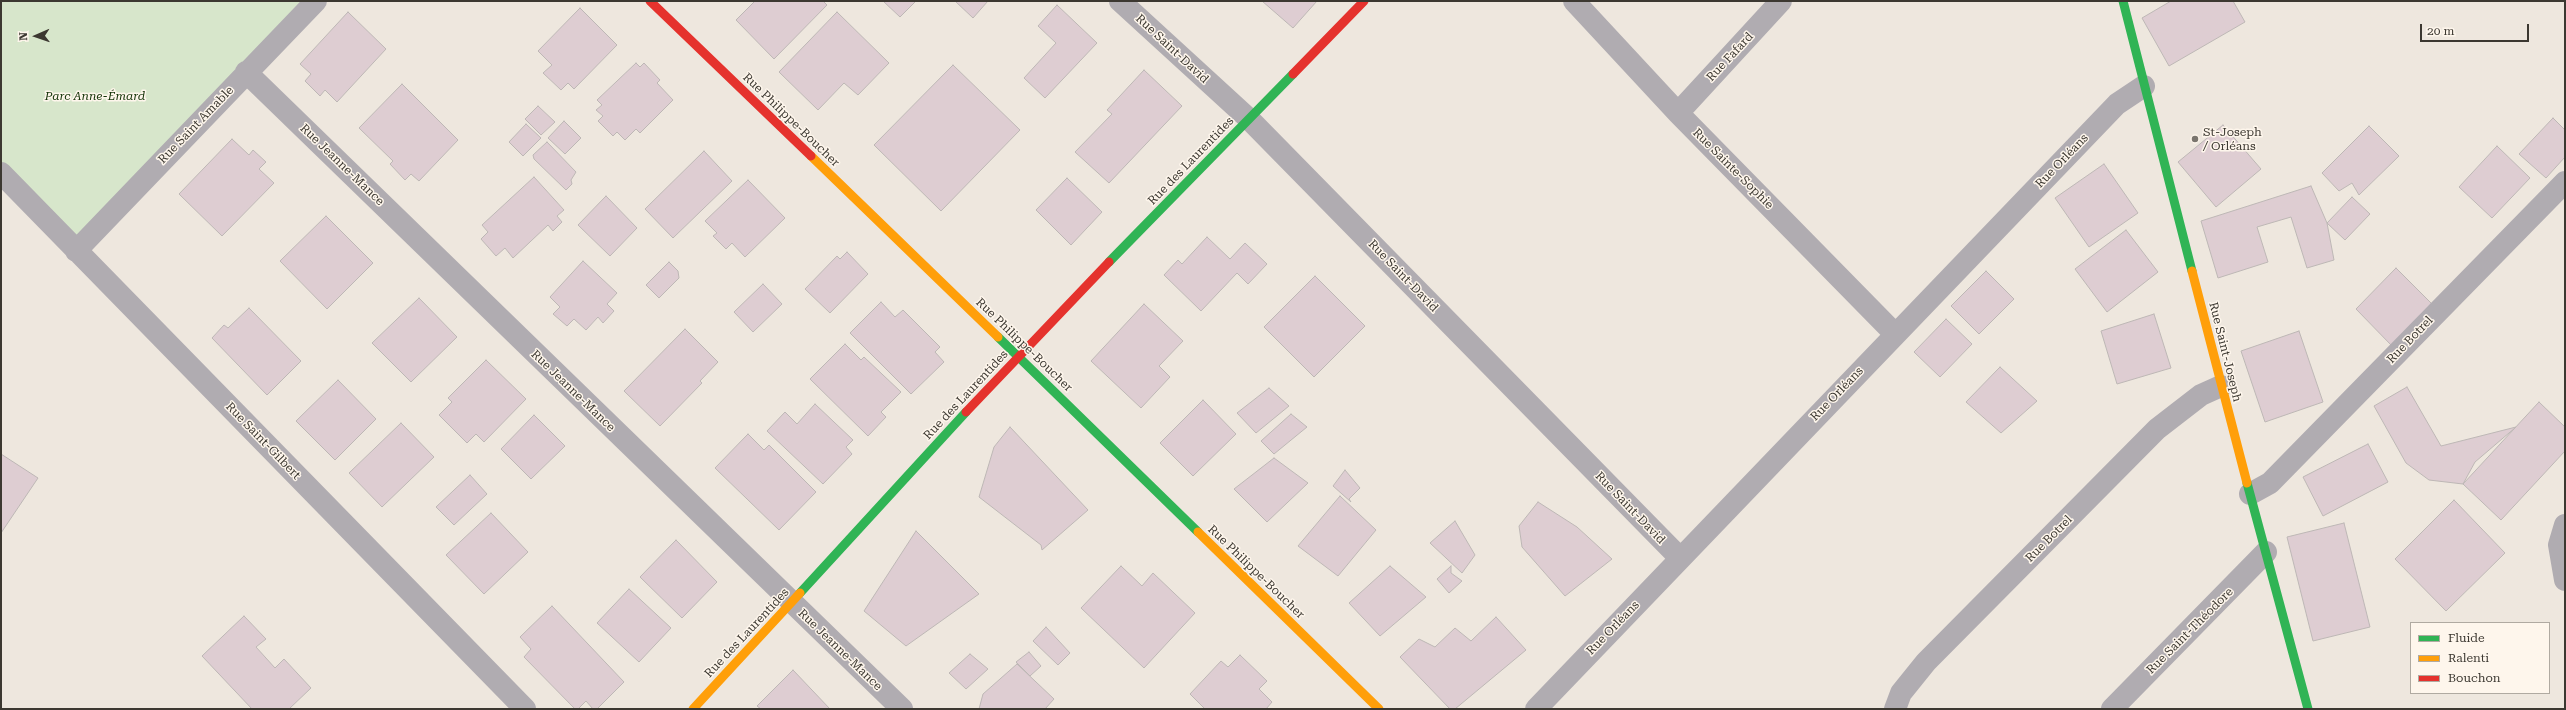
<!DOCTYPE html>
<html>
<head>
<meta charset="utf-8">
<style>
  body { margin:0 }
  #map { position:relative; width:2566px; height:710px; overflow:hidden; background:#eee7de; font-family:"Roboto Serif",serif }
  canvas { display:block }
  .frame { position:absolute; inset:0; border:2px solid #3c3831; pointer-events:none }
  .legend { position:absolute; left:2410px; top:622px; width:140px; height:72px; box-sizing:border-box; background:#fef6ec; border:1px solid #b0aaa1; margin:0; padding:5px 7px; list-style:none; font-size:12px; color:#3c3831 }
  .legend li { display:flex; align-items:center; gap:8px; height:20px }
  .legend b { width:20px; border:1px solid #b0aaa1 }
  .north { position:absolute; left:16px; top:16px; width:40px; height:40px; -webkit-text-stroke:3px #fef6ec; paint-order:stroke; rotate:268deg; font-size:11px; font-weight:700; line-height:16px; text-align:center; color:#3c3831 }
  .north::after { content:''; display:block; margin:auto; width:14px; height:18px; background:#3c3831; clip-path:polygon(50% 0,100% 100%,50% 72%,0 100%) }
  .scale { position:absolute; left:2420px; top:24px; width:109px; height:18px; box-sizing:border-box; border:2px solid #3c3831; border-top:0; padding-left:5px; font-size:12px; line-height:14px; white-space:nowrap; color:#3c3831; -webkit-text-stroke:3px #fef6ec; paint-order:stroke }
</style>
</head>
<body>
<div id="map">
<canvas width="2566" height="710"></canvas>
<div class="frame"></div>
<ul class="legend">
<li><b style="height:5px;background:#30b455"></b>Fluide</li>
<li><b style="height:5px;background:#ff9f0a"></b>Ralenti</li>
<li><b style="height:5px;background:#e5322d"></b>Bouchon</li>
</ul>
<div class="north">N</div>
<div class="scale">20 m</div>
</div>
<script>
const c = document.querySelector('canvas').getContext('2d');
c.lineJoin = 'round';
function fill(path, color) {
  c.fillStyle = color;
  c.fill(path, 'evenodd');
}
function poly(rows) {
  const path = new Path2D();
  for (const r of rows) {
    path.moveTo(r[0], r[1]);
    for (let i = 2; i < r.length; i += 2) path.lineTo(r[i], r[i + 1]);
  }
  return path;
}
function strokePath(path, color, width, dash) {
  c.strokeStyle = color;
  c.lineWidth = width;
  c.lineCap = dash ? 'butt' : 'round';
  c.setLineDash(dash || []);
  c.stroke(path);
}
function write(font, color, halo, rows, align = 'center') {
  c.font = font + ' "Roboto Serif",serif';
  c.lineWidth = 3;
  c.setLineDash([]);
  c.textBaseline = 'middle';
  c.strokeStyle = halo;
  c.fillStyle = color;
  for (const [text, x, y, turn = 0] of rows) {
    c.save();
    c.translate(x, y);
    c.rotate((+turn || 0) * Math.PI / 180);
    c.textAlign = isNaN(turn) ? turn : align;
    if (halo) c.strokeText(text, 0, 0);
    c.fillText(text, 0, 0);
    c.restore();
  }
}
const green = poly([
  [1,1,316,1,76,251,1,173]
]);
const building = poly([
  [755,1,823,1,827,5,774,59,736,20,755,1],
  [883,1,916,1,900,17,883,1],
  [955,1,988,1,973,18,955,1],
  [1262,1,1317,1,1293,28,1262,1],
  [2171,1,2233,1,2245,22,2169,66,2142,18,2171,1],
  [1057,5,1097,43,1045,98,1024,78,1056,43,1038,26,1057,5],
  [580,8,617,45,574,89,568,83,561,90,543,73,552,65,538,51,580,8],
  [348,12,386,49,337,102,325,90,320,96,305,81,311,74,300,64,348,12],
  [837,12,889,63,858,95,844,83,818,110,779,72,837,12],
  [636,63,640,67,644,63,660,80,657,83,673,100,640,133,636,129,625,140,617,132,613,136,598,121,603,116,596,110,602,105,597,100,636,63],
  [953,65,1020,130,941,211,874,145,953,65],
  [1144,70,1182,106,1109,183,1075,152,1112,114,1107,110,1144,70],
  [402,84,458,140,419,181,411,174,405,180,390,164,393,161,359,128,402,84],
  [538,106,555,122,541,135,525,119,538,106],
  [2553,118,2565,130,2565,157,2546,178,2519,154,2553,118],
  [564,121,581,138,565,154,548,138,564,121],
  [526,124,541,138,523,156,509,142,526,124],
  [2223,125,2261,169,2216,207,2178,162,2223,125],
  [2369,126,2399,156,2359,195,2352,183,2339,191,2322,173,2369,126],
  [232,139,249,155,253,150,266,162,259,169,274,183,222,236,179,194,232,139],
  [547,142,576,172,571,180,572,184,566,190,534,159,533,155,547,142],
  [2497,146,2530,178,2492,218,2459,187,2497,146],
  [704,151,732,181,673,238,645,209,704,151],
  [2104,164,2138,213,2089,247,2055,198,2104,164],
  [534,177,564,210,557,216,562,222,553,231,548,225,513,258,505,248,496,256,481,239,488,232,482,225,534,177],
  [1067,178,1102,212,1071,245,1036,210,1067,178],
  [748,180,785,218,745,257,732,243,726,249,713,236,717,233,705,221,748,180],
  [2311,186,2327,223,2334,260,2307,268,2291,217,2257,227,2268,262,2218,278,2201,221,2311,186],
  [606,196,637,228,610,256,578,225,606,196],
  [2352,197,2370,214,2345,240,2327,223,2352,197],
  [326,216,373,263,327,309,280,261,326,216],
  [2126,230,2158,272,2107,312,2075,269,2126,230],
  [1207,237,1230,259,1245,243,1267,264,1248,284,1237,273,1201,311,1164,275,1178,260,1182,264,1207,237],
  [847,252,868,274,830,313,805,289,837,256,840,259,847,252],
  [583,261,617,293,607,304,614,311,603,323,598,317,586,330,574,319,567,326,553,314,560,307,550,297,583,261],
  [669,262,678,271,679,278,659,298,646,285,669,262],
  [2396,268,2432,304,2392,346,2356,309,2396,268],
  [1986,271,2014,299,1979,334,1951,306,1986,271],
  [1315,276,1365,326,1314,377,1264,327,1315,276],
  [763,284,782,304,753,332,734,312,763,284],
  [419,298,457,337,411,382,372,343,419,298],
  [881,302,895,317,903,310,940,347,935,352,944,362,911,394,850,333,881,302],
  [1144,304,1183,341,1159,366,1170,377,1141,408,1091,361,1144,304],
  [249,308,301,361,267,395,212,338,224,325,228,328,249,308],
  [2154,314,2171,368,2117,384,2101,331,2154,314],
  [1946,319,1972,344,1940,377,1914,352,1946,319],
  [685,329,718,362,700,381,702,383,660,426,624,391,685,329],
  [2299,331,2323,402,2265,422,2241,351,2299,331],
  [845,344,861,360,864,357,901,392,881,412,886,417,868,436,810,379,845,344],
  [486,360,526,399,484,442,476,434,467,443,439,415,452,402,448,398,486,360],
  [2000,367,2037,401,2001,433,1966,402,2000,367],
  [338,380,376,419,335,460,296,421,338,380],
  [2407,387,2441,446,2516,427,2475,462,2463,484,2429,480,2406,463,2374,406,2407,387],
  [1269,388,1289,406,1256,433,1237,413,1269,388],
  [1203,400,1236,434,1193,476,1160,443,1203,400],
  [2539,402,2565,427,2565,451,2501,520,2463,484,2539,402],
  [815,404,853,440,846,447,852,454,823,484,767,431,785,412,797,424,815,404],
  [1291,414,1307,427,1274,454,1261,441,1291,414],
  [534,415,565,446,531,479,501,449,534,415],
  [401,423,434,457,382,507,349,473,401,423],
  [1010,427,1088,510,1042,550,1041,545,979,497,994,447,1010,427],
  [748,434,764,450,769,445,816,492,779,530,715,468,748,434],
  [2368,444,2388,482,2323,516,2303,477,2368,444],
  [1,454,38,478,1,533,1,454],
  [1274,458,1308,483,1267,522,1234,489,1274,458],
  [1345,470,1360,488,1349,499,1351,502,1333,486,1345,470],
  [470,475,487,494,454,525,436,507,470,475],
  [1340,496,1376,530,1338,576,1298,546,1340,496],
  [2454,500,2505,553,2446,611,2395,559,2454,500],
  [1538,502,1577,527,1612,559,1565,596,1522,547,1519,526,1538,502],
  [491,513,528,552,484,594,446,555,491,513],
  [1455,521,1475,555,1462,573,1430,543,1455,521],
  [2344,523,2370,627,2313,641,2287,537,2344,523],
  [916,531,979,594,906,646,864,611,916,531],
  [676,540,717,582,682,618,640,577,676,540],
  [1121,566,1142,586,1153,573,1195,613,1144,668,1081,608,1121,566],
  [1390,566,1426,597,1380,636,1349,603,1390,566],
  [1451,566,1451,573,1462,581,1449,593,1437,579,1451,566],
  [629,589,671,628,639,662,597,623,629,589],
  [552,606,624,682,597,709,593,709,586,701,578,709,575,709,524,657,531,649,520,637,552,606],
  [244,616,266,639,256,647,275,668,284,659,311,688,289,709,252,709,202,656,244,616],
  [1496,617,1526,650,1455,709,1450,709,1400,657,1419,639,1435,647,1455,628,1471,641,1496,617],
  [1046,627,1070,653,1058,665,1033,641,1046,627],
  [1029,652,1041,666,1030,676,1016,662,1029,652],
  [970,654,988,669,966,689,949,673,970,654],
  [1240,655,1267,681,1259,689,1272,702,1266,709,1205,709,1190,694,1221,661,1228,667,1240,655],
  [1017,664,1054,699,1045,709,979,709,983,694,1017,664],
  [793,670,830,709,761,709,757,706,793,670]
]);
const street = poly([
  [1120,1,1249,119,1680,558],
  [1574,1,1678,113,1895,334],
  [246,72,902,709],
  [1678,113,1781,1],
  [1,173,525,709],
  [76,251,316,1],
  [2250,494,2270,483,2565,182],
  [2565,525,2559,545,2565,580],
  [1536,709,2117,104,2144,86],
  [1895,709,1901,693,1926,662,2157,429,2201,395,2221,386],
  [2112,709,2266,552]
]);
const fast = poly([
  [2123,1,2192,271],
  [1109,262,1293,74],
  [998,337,1198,532],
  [2247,483,2308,709],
  [800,593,966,412]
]);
const slow = poly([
  [811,156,998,337],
  [2192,271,2247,483],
  [1198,532,1379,709],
  [693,709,800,593]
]);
const jam = poly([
  [650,1,811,156],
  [1293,74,1364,1],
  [966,412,1109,262]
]);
const markers = [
  [2195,139,4,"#7a756e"]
];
const streetNames = [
  ["Rue Saint-David",1172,49,43],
  ["Rue Fafard",1730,57,-47],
  ["Rue Philippe-Boucher",791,120,44],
  ["Rue Saint Amable",196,125,-46],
  ["Rue des Laurentides",1191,161,-46],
  ["Rue Orléans",2062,161,-46],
  ["Rue Jeanne-Mance",342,165,44],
  ["Rue Sainte-Sophie",1733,169,45],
  ["Rue Saint-David",1403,276,46],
  ["Rue Botrel",2410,340,-46],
  ["Rue Philippe-Boucher",1024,345,44],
  ["Rue Saint-Joseph",2225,352,76],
  ["Rue Jeanne-Mance",573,391,44],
  ["Rue Orléans",1837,394,-46],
  ["Rue des Laurentides",966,395,-47],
  ["Rue Saint-Gilbert",263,441,46],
  ["Rue Saint-David",1630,508,46],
  ["Rue Botrel",2049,539,-45],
  ["Rue Philippe-Boucher",1256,572,44],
  ["Rue Orléans",1613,628,-46],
  ["Rue Saint-Théodore",2190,631,-45],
  ["Rue des Laurentides",747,633,-47],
  ["Rue Jeanne-Mance",840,650,44]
];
const parkNames = [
  ["Parc Anne-Émard",95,96]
];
const poiNames = [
  ["St-Joseph",2203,132],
  ["/ Orléans",2203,146]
];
fill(green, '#d7e6cb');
fill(building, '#decdd2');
strokePath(building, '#bdb7b5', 1);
strokePath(street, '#b0acb1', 22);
strokePath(fast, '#30b455', 9);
strokePath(slow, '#ff9f0a', 9);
strokePath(jam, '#e5322d', 9);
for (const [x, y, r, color] of markers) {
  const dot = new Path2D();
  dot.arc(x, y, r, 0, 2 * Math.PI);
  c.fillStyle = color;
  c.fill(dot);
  strokePath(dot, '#fef6ec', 1.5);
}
write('12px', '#3c3831', '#fef6ec', streetNames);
write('italic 12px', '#133307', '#fef6ec', parkNames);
write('12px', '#3c3831', '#fef6ec', poiNames, 'left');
</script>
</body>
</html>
